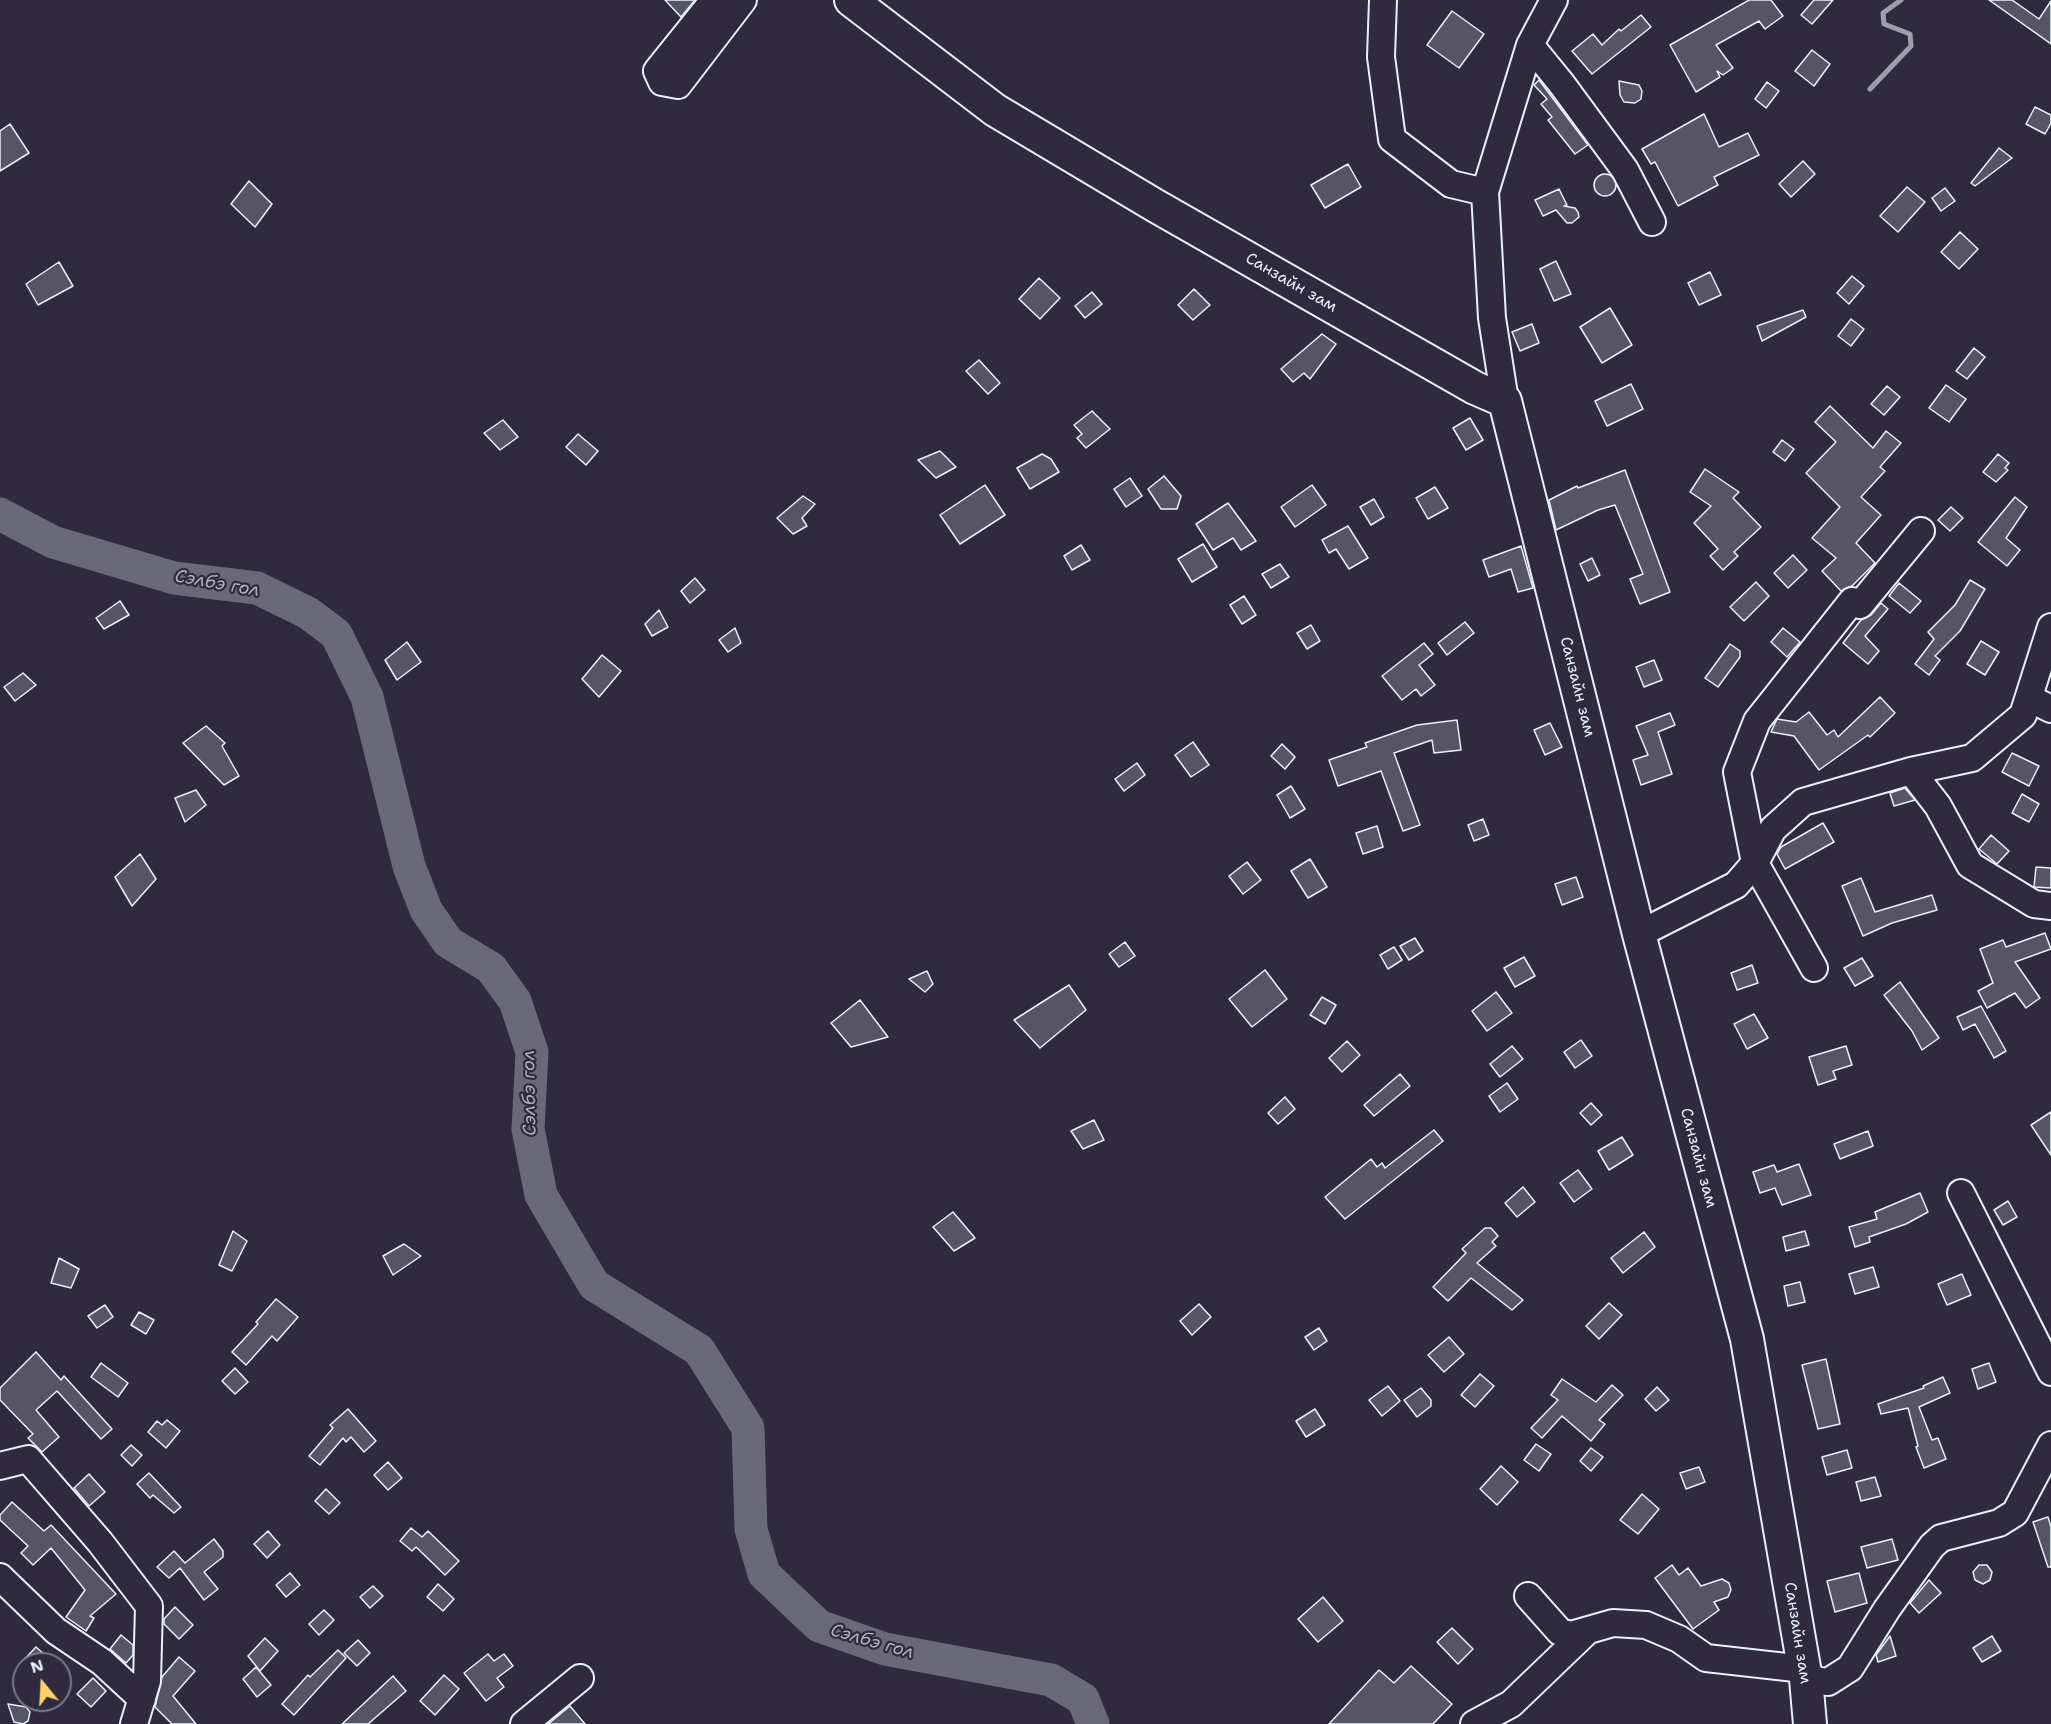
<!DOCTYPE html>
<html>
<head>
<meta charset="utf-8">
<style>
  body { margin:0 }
  #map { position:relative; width:2051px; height:1724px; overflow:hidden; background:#2f2a3d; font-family:"Shantell Sans",sans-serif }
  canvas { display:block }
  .north { position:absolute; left:12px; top:1652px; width:60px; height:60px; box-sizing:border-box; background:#2f2a3d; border:2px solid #797a88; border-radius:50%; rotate:342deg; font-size:16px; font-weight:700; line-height:24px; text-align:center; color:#e8f1f8 }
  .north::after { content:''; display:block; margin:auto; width:21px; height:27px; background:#ffd166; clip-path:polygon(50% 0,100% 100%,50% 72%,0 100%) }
</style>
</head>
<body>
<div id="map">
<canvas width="2051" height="1724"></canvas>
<div class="north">N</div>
</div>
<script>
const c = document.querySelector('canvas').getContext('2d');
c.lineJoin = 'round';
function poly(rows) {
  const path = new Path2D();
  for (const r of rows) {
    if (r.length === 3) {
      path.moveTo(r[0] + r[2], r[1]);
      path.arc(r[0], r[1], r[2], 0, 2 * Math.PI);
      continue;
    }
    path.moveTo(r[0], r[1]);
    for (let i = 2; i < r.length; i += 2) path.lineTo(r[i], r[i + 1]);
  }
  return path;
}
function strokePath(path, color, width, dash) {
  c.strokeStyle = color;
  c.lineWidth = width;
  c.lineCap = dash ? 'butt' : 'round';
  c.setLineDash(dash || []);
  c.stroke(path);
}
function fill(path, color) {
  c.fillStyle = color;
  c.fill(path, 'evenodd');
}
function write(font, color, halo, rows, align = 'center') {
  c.font = font + ' "Shantell Sans",sans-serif';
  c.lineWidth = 4.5;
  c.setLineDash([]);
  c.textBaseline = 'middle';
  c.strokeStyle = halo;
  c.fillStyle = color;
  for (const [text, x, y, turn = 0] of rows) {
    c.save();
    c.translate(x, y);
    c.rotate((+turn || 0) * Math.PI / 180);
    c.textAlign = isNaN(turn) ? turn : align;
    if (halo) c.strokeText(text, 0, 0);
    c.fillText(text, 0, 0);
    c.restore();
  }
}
const stream = poly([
  [1870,89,1911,46,1910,34,1884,24,1883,13,1901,0]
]);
const river = poly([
  [0,514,53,542,174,578,257,588,308,613,336,634,367,697,409,866,426,910,448,942,491,968,515,1001,532,1052,528,1129,541,1195,594,1285,699,1350,748,1428,751,1529,764,1574,819,1626,885,1649,1051,1680,1083,1699,1093,1724]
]);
const building = poly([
  [665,0,695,0,681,17,665,0],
  [1749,0,1771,0,1783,16,1765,29,1759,21,1716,45,1733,68,1723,75,1717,71,1720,77,1696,92,1670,45,1749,0],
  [1814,0,1833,0,1812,24,1801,15,1814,0],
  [1989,0,2012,0,2039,19,2051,1,2051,44,1989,0],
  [1452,11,1484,34,1459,68,1427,45,1452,11],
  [1641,15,1651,27,1592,74,1572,51,1593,34,1602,45,1619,29,1621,31,1641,15],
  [1812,50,1830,64,1814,86,1795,71,1812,50],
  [1539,80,1588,145,1575,154,1548,120,1552,117,1541,104,1547,99,1534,85,1539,80],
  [1619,81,1639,85,1642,91,1641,99,1635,103,1624,102,1620,95,1619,81],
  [1767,82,1779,91,1766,108,1755,99,1767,82],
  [2035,107,2051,115,2051,123,2045,134,2026,124,2035,107],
  [1704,114,1719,147,1748,133,1759,155,1714,177,1718,185,1678,206,1655,162,1651,164,1642,149,1704,114],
  [10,124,29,153,0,171,0,131,10,124],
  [1999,148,2012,158,1975,186,1971,183,1999,148],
  [1803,161,1815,174,1791,197,1779,184,1803,161],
  [1348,164,1361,187,1325,208,1311,185,1348,164],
  [1605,185,11],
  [249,181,272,204,255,227,231,204,249,181],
  [1907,187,1925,202,1898,232,1880,216,1907,187],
  [1945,188,1955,201,1941,211,1932,198,1945,188],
  [1559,189,1567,205,1564,206,1575,208,1578,212,1579,217,1572,223,1567,223,1556,210,1543,216,1535,200,1559,189],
  [1960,232,1978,249,1959,269,1941,252,1960,232],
  [1556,261,1571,294,1554,301,1540,269,1556,261],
  [59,262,73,286,38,305,26,284,59,262],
  [1710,272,1721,295,1699,305,1688,283,1710,272],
  [1852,276,1864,286,1849,304,1837,293,1852,276],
  [1039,278,1060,298,1040,319,1019,299,1039,278],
  [1194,289,1210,305,1193,320,1178,305,1194,289],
  [1092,292,1102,304,1085,318,1075,306,1092,292],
  [1610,308,1632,345,1602,363,1580,327,1610,308],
  [1803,310,1806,317,1762,341,1757,326,1803,310],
  [1851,319,1864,329,1851,346,1838,336,1851,319],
  [1532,324,1539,343,1520,351,1512,332,1532,324],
  [1322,334,1336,344,1310,379,1304,373,1293,382,1281,369,1322,334],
  [1974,348,1985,357,1967,379,1956,371,1974,348],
  [979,360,1000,383,988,394,966,371,979,360],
  [1631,384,1643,409,1607,426,1595,401,1631,384],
  [1946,385,1966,399,1949,422,1929,408,1946,385],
  [1887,386,1900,397,1884,415,1871,404,1887,386],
  [1830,406,1873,448,1886,431,1901,443,1880,467,1885,471,1861,497,1881,515,1856,543,1875,563,1852,586,1841,591,1822,571,1836,558,1812,538,1840,507,1806,473,1836,442,1815,422,1830,406],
  [1092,411,1110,429,1086,448,1077,438,1082,434,1074,425,1092,411],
  [1470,418,1483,440,1466,450,1453,428,1470,418],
  [503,420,518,437,500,450,484,433,503,420],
  [578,434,598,451,586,465,566,447,578,434],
  [1782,440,1794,449,1785,461,1773,452,1782,440],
  [940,451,956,467,936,478,918,460,940,451],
  [1042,454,1051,459,1059,472,1030,489,1017,468,1042,454],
  [1998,454,2009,463,2005,468,2008,470,1996,482,1983,472,1998,454],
  [1705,469,1739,492,1733,498,1761,527,1734,552,1738,556,1723,570,1710,556,1718,549,1694,523,1711,506,1690,492,1705,469],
  [1625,470,1670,592,1640,604,1630,579,1643,574,1615,505,1598,510,1556,530,1549,500,1577,486,1578,488,1625,470],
  [1164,476,1181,496,1177,509,1161,509,1148,489,1164,476],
  [1130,478,1142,496,1126,507,1114,489,1130,478],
  [985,485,1005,515,960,544,940,515,985,485],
  [1312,485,1326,505,1295,527,1281,507,1312,485],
  [1435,487,1448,508,1428,519,1416,498,1435,487],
  [803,496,815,504,802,518,807,526,793,534,777,518,803,496],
  [2015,497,2027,507,2006,538,2020,550,2007,566,1978,542,2015,497],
  [1374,499,1384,517,1371,525,1360,507,1374,499],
  [1228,503,1256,541,1241,550,1233,538,1213,550,1196,524,1228,503],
  [1951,507,1963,518,1950,531,1938,520,1951,507],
  [1348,526,1368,558,1349,569,1336,549,1329,553,1322,540,1348,526],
  [1203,544,1217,567,1192,582,1178,559,1203,544],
  [1081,545,1090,560,1072,570,1064,556,1081,545],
  [1521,546,1533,588,1518,592,1511,569,1489,577,1483,560,1521,546],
  [1793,555,1807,570,1788,588,1774,573,1793,555],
  [1592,558,1600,575,1588,581,1580,564,1592,558],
  [1280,564,1289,577,1271,588,1262,574,1280,564],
  [695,578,705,590,690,603,681,591,695,578],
  [1970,580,1985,589,1960,631,1935,656,1940,660,1929,675,1915,664,1934,639,1928,632,1955,605,1970,580],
  [1756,582,1769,596,1744,621,1730,607,1756,582],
  [1899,583,1921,601,1910,613,1889,596,1899,583],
  [1244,596,1256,615,1242,624,1230,605,1244,596],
  [120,601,129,615,104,629,96,618,120,601],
  [1881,603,1888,609,1865,636,1879,651,1868,664,1843,643,1861,620,1871,615,1881,603],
  [659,610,668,627,652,636,645,624,659,610],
  [1465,622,1474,633,1447,655,1438,643,1465,622],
  [1311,625,1320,641,1307,649,1297,633,1311,625],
  [735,628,741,643,728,652,719,640,735,628],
  [1783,628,1800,642,1787,657,1771,642,1783,628],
  [1981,641,1999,652,1985,675,1967,664,1981,641],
  [407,642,421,662,397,680,385,660,407,642],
  [1424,643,1433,654,1419,665,1435,685,1421,696,1416,689,1402,700,1382,676,1424,643],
  [1730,644,1740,651,1740,657,1718,687,1705,678,1730,644],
  [602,655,621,671,599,697,582,679,602,655],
  [1654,660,1662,680,1644,687,1636,667,1654,660],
  [23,673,36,685,15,701,4,687,23,673],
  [1880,697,1895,713,1870,737,1868,735,1819,770,1794,736,1771,732,1777,719,1796,722,1809,712,1827,735,1834,730,1838,737,1880,697],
  [1670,713,1675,725,1658,732,1672,774,1641,785,1633,760,1648,755,1636,726,1670,713],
  [1457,720,1461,750,1434,753,1432,740,1394,753,1420,825,1403,831,1381,771,1338,786,1329,760,1367,747,1365,743,1417,725,1457,720],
  [1550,723,1562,747,1545,755,1534,730,1550,723],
  [206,726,225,743,222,746,239,776,224,785,183,743,206,726],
  [1193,742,1209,765,1191,777,1175,755,1193,742],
  [1282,744,1295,757,1285,769,1271,756,1282,744],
  [2012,753,2039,766,2029,786,2002,772,2012,753],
  [1137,763,1145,775,1124,791,1115,779,1137,763],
  [1291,786,1305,809,1290,818,1277,795,1291,786],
  [1905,788,1915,800,1894,806,1890,793,1905,788],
  [196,790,206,805,185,822,175,798,196,790],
  [2022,794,2039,804,2029,822,2012,813,2022,794],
  [1483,819,1489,835,1474,841,1468,825,1483,819],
  [1823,823,1834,842,1785,869,1777,854,1781,847,1823,823],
  [1377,826,1383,847,1363,854,1356,833,1377,826],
  [1991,835,2009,851,1997,864,1979,849,1991,835],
  [140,854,156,879,132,906,115,877,140,854],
  [1310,859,1327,887,1308,898,1291,871,1310,859],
  [1247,862,1261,880,1243,894,1229,876,1247,862],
  [2036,867,2051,868,2051,888,2034,887,2036,867],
  [1576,877,1583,897,1562,905,1555,884,1576,877],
  [1861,878,1875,912,1932,895,1937,910,1892,923,1863,936,1842,886,1861,878],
  [2045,933,2051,949,2015,962,2040,998,2026,1008,2015,993,1987,1008,1978,991,1993,983,1980,949,2003,940,2006,947,2045,933],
  [1415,938,1423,951,1409,960,1400,946,1415,938],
  [1125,942,1135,956,1119,967,1109,954,1125,942],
  [1394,947,1402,960,1388,969,1380,955,1394,947],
  [1524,957,1535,976,1515,987,1504,968,1524,957],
  [1862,958,1873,976,1855,986,1844,968,1862,958],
  [1752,965,1758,983,1737,990,1731,973,1752,965],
  [1265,970,1287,999,1252,1027,1229,999,1265,970],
  [927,971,933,984,925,992,909,979,927,971],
  [1900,982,1939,1038,1922,1050,1912,1031,1884,995,1900,982],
  [1069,985,1086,1010,1040,1048,1014,1020,1069,985],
  [1496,992,1512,1013,1487,1031,1472,1011,1496,992],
  [1322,997,1336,1005,1325,1024,1310,1015,1322,997],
  [860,1000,888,1037,851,1047,831,1023,860,1000],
  [1981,1006,2006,1051,1994,1058,1975,1024,1963,1030,1957,1017,1981,1006],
  [1754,1014,1768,1038,1747,1049,1734,1024,1754,1014],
  [1581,1040,1592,1056,1575,1068,1564,1052,1581,1040],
  [1347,1041,1360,1055,1342,1072,1329,1058,1347,1041],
  [1512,1046,1523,1059,1500,1077,1490,1064,1512,1046],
  [1846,1046,1852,1065,1833,1071,1836,1079,1818,1085,1809,1057,1846,1046],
  [1400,1074,1410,1086,1374,1116,1364,1105,1400,1074],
  [1507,1083,1518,1099,1500,1112,1489,1096,1507,1083],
  [1285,1097,1295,1109,1278,1124,1268,1113,1285,1097],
  [1591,1103,1602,1115,1591,1125,1580,1113,1591,1103],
  [2051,1112,2051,1155,2031,1125,2051,1112],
  [1094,1120,1104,1140,1083,1149,1071,1131,1094,1120],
  [1434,1130,1443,1141,1345,1219,1325,1197,1371,1159,1377,1167,1382,1163,1385,1168,1434,1130],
  [1868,1131,1873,1146,1840,1159,1834,1144,1868,1131],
  [1622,1137,1633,1155,1609,1170,1598,1151,1622,1137],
  [1799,1164,1811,1195,1782,1205,1775,1188,1760,1193,1753,1172,1774,1165,1777,1172,1799,1164],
  [1578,1170,1592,1189,1574,1202,1560,1183,1578,1170],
  [1523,1187,1535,1202,1517,1217,1505,1203,1523,1187],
  [1920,1193,1928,1212,1906,1224,1869,1237,1870,1242,1855,1247,1849,1227,1877,1219,1875,1212,1920,1193],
  [2008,1201,2017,1217,2003,1225,1994,1210,2008,1201],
  [953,1212,975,1238,954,1251,933,1227,953,1212],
  [1485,1228,1491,1228,1498,1236,1492,1242,1496,1246,1477,1263,1523,1300,1512,1310,1471,1278,1448,1301,1433,1287,1466,1253,1462,1249,1485,1228],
  [233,1231,247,1241,232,1271,219,1265,233,1231],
  [1805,1231,1809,1245,1786,1251,1783,1237,1805,1231],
  [1644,1232,1655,1247,1623,1273,1611,1258,1644,1232],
  [404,1244,421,1256,393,1275,383,1256,404,1244],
  [59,1258,79,1269,71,1288,51,1283,59,1258],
  [1873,1267,1879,1287,1855,1294,1849,1274,1873,1267],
  [1962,1274,1971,1295,1947,1305,1938,1284,1962,1274],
  [1800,1282,1805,1302,1788,1306,1784,1286,1800,1282],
  [276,1299,298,1317,277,1341,272,1336,246,1365,232,1352,258,1324,256,1322,276,1299],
  [1609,1303,1622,1315,1599,1339,1586,1326,1609,1303],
  [1199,1304,1211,1317,1192,1335,1180,1321,1199,1304],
  [105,1305,113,1317,97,1328,88,1316,105,1305],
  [139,1312,154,1320,146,1334,131,1325,139,1312],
  [1319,1328,1327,1341,1314,1350,1305,1337,1319,1328],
  [1449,1337,1464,1354,1444,1372,1428,1355,1449,1337],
  [36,1352,61,1380,64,1376,112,1429,101,1439,57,1391,36,1410,59,1437,42,1452,28,1438,33,1434,0,1400,0,1388,36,1352],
  [1826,1359,1840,1424,1818,1429,1802,1365,1826,1359],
  [101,1363,128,1383,118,1397,91,1377,101,1363],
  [1989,1363,1996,1382,1978,1389,1972,1369,1989,1363],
  [235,1368,248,1382,235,1394,222,1381,235,1368],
  [1480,1374,1494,1386,1475,1407,1461,1395,1480,1374],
  [1943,1377,1950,1393,1919,1407,1932,1440,1938,1438,1946,1459,1924,1468,1916,1447,1918,1446,1908,1408,1881,1414,1878,1404,1924,1388,1923,1386,1943,1377],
  [1562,1379,1596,1402,1612,1385,1623,1395,1599,1420,1605,1424,1591,1441,1562,1416,1542,1438,1531,1428,1558,1400,1551,1395,1562,1379],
  [1388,1386,1400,1401,1382,1416,1369,1400,1388,1386],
  [1657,1387,1669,1400,1656,1411,1645,1399,1657,1387],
  [1421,1388,1431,1400,1431,1406,1417,1417,1404,1400,1421,1388],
  [348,1409,376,1441,364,1452,351,1437,346,1442,343,1438,320,1465,309,1456,333,1428,330,1425,348,1409],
  [1315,1409,1325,1425,1306,1437,1296,1421,1315,1409],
  [167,1420,180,1431,166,1448,148,1432,157,1421,162,1425,167,1420],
  [1536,1444,1551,1454,1539,1471,1524,1460,1536,1444],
  [131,1445,142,1455,132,1466,121,1455,131,1445],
  [1591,1448,1603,1457,1591,1471,1580,1461,1591,1448],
  [1847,1450,1852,1468,1827,1475,1822,1457,1847,1450],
  [388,1462,402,1478,388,1490,374,1475,388,1462],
  [1501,1466,1518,1482,1497,1505,1480,1489,1501,1466],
  [1699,1467,1705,1482,1686,1489,1680,1473,1699,1467],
  [149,1473,181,1507,174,1513,153,1495,150,1498,137,1484,149,1473],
  [89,1474,105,1492,89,1506,74,1488,89,1474],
  [1875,1477,1881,1496,1861,1501,1856,1482,1875,1477],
  [326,1489,340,1503,329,1514,315,1501,326,1489],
  [1642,1494,1659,1509,1638,1534,1620,1520,1642,1494],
  [12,1502,44,1531,51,1525,116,1594,90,1616,94,1618,86,1631,66,1617,85,1590,51,1548,33,1565,21,1553,28,1546,0,1520,0,1515,12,1502],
  [2048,1517,2051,1527,2051,1567,2048,1567,2033,1522,2048,1517],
  [411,1528,422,1537,428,1531,459,1561,445,1575,416,1547,412,1551,400,1541,411,1528],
  [268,1531,280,1545,267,1558,254,1544,268,1531],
  [214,1539,223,1551,223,1557,204,1572,218,1589,204,1600,180,1568,169,1578,157,1567,174,1551,185,1563,214,1539],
  [1892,1539,1898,1560,1867,1568,1861,1547,1892,1539],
  [1672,1565,1679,1575,1688,1568,1701,1586,1722,1579,1729,1583,1731,1590,1728,1597,1714,1602,1719,1610,1693,1629,1655,1578,1672,1565],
  [1979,1565,1987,1565,1992,1572,1990,1580,1983,1584,1975,1580,1973,1572,1979,1565],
  [290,1573,300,1585,286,1597,276,1585,290,1573],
  [1859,1573,1867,1603,1835,1612,1827,1581,1859,1573],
  [1929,1580,1941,1593,1919,1613,1910,1603,1929,1580],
  [438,1584,454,1599,443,1611,427,1597,438,1584],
  [373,1586,383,1596,370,1608,360,1597,373,1586],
  [1323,1597,1343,1621,1318,1642,1298,1619,1323,1597],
  [175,1607,193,1625,179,1639,164,1624,164,1619,175,1607],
  [324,1610,334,1620,319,1635,309,1624,324,1610],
  [1452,1628,1473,1649,1458,1664,1437,1642,1452,1628],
  [121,1635,133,1645,133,1655,126,1663,110,1649,121,1635],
  [1890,1636,1896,1656,1878,1662,1876,1655,1890,1636],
  [1992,1636,2001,1651,1982,1662,1973,1648,1992,1636],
  [265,1638,278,1651,260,1671,248,1656,265,1638],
  [358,1640,370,1653,357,1666,344,1653,358,1640],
  [36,1647,55,1664,20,1664,36,1647],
  [338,1650,346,1658,294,1715,282,1704,308,1675,310,1677,338,1650],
  [488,1654,494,1661,504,1654,513,1666,497,1678,504,1687,486,1701,464,1673,488,1654],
  [179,1657,195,1671,173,1696,196,1724,172,1724,155,1707,162,1677,179,1657],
  [1411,1666,1452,1704,1433,1724,1329,1724,1379,1670,1394,1683,1411,1666],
  [256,1667,271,1685,257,1697,243,1679,256,1667],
  [444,1675,459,1689,435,1715,420,1701,444,1675],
  [393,1676,406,1691,368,1724,342,1724,393,1676],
  [93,1678,106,1691,91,1707,77,1694,93,1678],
  [8,1704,26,1707,30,1712,28,1721,23,1724,14,1722,8,1704],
  [570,1706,585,1724,548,1724,570,1706]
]);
const minor = poly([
  [714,0,657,71,662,82,678,85,743,0],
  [1383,0,1381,57,1392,139,1451,184,1485,192],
  [1530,45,1561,83,1625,170,1652,222],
  [1505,401,1492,318,1485,192,1530,45,1554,0],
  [2029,698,2051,709],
  [1911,771,1938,806,1970,865,2034,904,2051,906],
  [1639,934,1736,885,1755,863,1773,829,1803,802,1911,771,1972,758,2023,715,2051,627],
  [1814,968,1755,863,1737,772,1757,721,1852,601,1860,605,1921,531],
  [1961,1193,2051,1372],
  [0,1466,28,1459,100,1542,149,1606,147,1681,134,1724],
  [0,1577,56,1631,102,1662,142,1699],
  [1528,1596,1560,1632,1571,1635,1613,1623,1646,1625,1679,1639,1706,1658,1804,1669],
  [1806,1679,1828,1682,1850,1668,1887,1609,1932,1546,1941,1538,1999,1523,2015,1513,2051,1445],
  [524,1724,580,1678],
  [1474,1724,1511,1704,1585,1633]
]);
const major = poly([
  [851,0,995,110,1156,206,1475,388,1505,401,1639,934,1747,1339,1806,1679,1810,1724]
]);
const streetNames = [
  ["Санзайн зам",1291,283,30],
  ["Санзайн зам",1577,687,76],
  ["Санзайн зам",1698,1158,75],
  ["Санзайн зам",1797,1633,81]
];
const waterNames = [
  ["Сэлбэ гол",217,584,10],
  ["Сэлбэ гол",530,1093,-91],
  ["Сэлбэ гол",872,1642,16]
];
strokePath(stream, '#9c9fab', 5);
strokePath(river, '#696978', 33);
fill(building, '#575565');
strokePath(building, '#e8f1f8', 1.5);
strokePath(minor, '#e8f1f8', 30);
strokePath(major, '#e8f1f8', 36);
strokePath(minor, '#2f2a3d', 26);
strokePath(major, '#2f2a3d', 32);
write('16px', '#e8f1f8', '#2f2a3d', streetNames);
write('italic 18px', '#afb4be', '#2f2a3d', waterNames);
</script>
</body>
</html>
